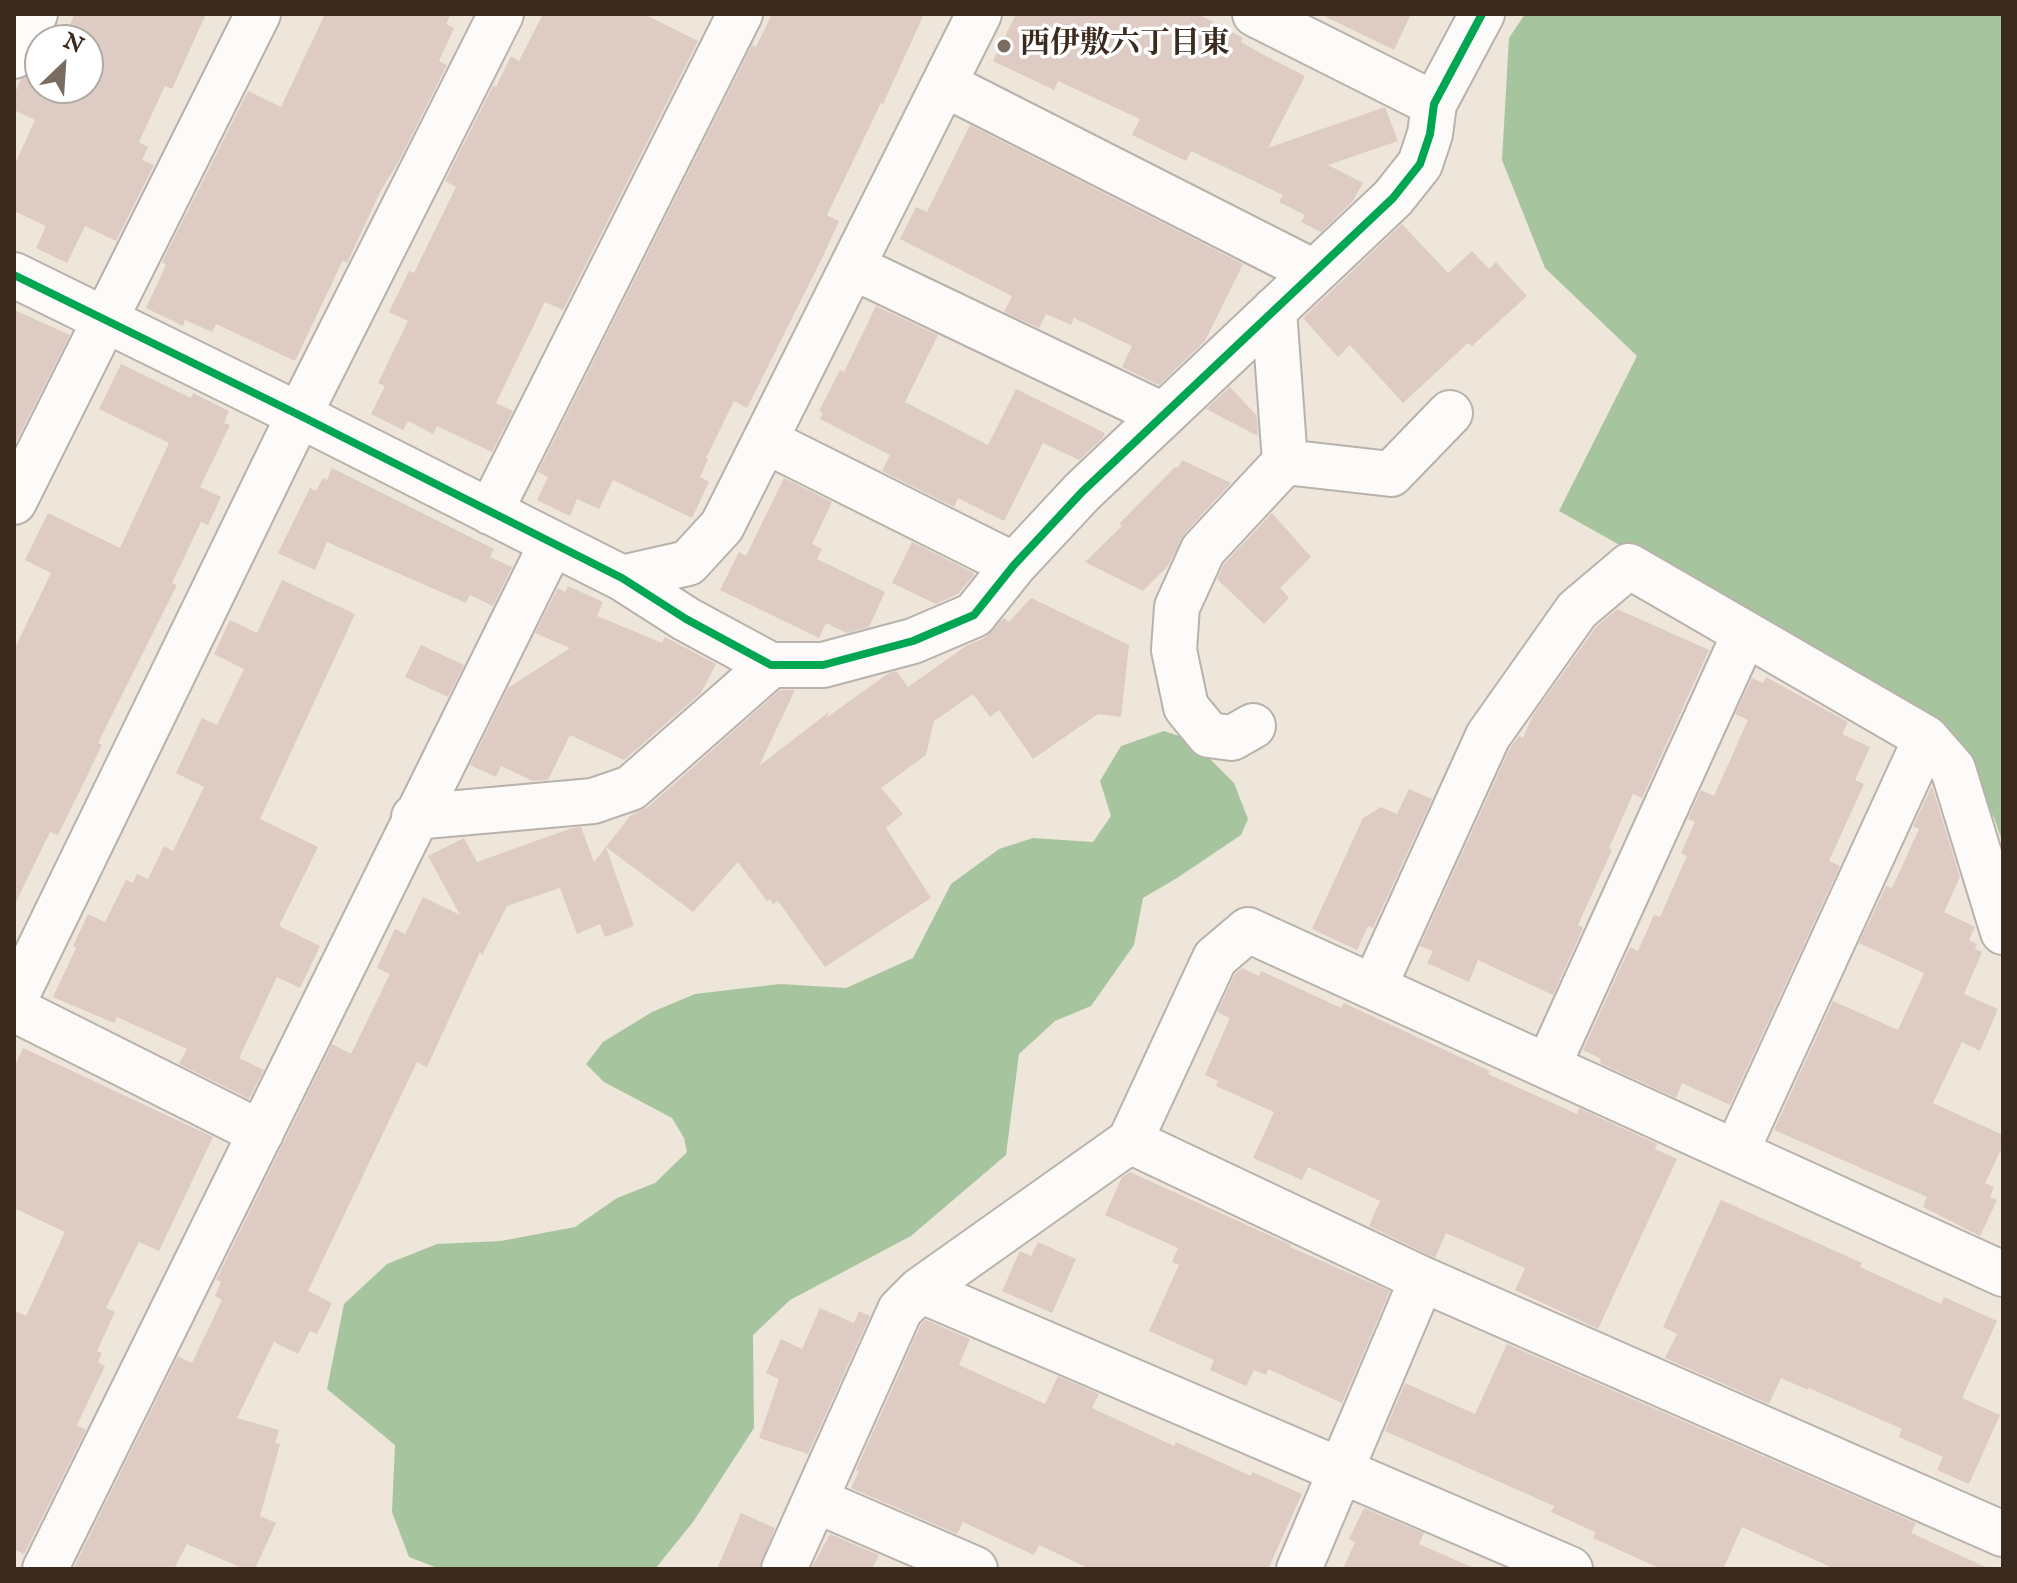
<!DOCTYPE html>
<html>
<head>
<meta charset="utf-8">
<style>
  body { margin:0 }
  #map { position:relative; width:2017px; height:1583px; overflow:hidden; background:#eee6da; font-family:"IM FELL English",serif }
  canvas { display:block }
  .frame { position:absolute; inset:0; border:16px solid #3b2a1e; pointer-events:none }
  .north { position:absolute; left:24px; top:24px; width:80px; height:80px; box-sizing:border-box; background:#fff; border:2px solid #b1aaa5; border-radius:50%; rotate:25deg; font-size:22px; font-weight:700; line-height:32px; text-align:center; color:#3b2a1e }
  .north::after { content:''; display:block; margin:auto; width:28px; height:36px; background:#7a6c60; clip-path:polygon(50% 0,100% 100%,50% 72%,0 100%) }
</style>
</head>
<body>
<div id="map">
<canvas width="2017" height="1583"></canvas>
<div class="frame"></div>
<div class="north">N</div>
</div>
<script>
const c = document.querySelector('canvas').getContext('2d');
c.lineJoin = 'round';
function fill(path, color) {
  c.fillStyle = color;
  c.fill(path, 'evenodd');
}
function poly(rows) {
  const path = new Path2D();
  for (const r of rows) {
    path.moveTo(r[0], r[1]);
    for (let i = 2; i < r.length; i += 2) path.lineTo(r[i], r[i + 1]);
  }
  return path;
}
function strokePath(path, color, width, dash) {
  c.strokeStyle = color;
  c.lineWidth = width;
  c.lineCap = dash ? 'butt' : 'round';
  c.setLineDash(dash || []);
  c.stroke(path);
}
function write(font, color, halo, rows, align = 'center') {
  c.font = font + ' "IM FELL English","Noto Serif JP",serif';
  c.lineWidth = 7;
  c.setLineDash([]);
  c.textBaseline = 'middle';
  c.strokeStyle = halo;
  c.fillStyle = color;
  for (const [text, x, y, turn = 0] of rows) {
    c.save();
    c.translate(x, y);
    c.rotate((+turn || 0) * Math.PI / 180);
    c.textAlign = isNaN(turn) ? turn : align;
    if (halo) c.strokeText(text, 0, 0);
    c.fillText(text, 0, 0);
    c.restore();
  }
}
const forest = poly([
  [1525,14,2003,14,2003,843,1994,818,1953,738,1852,675,1559,511,1637,356,1545,268,1502,160,1509,38],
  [1164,731,1191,740,1234,783,1248,819,1241,835,1177,878,1143,898,1134,945,1091,1006,1055,1021,1019,1054,1006,1155,911,1236,790,1300,753,1335,754,1428,693,1522,655,1569,440,1569,409,1557,392,1512,395,1445,327,1389,344,1304,387,1264,437,1244,501,1241,575,1227,617,1198,655,1183,687,1152,684,1138,672,1118,604,1082,586,1064,603,1042,652,1012,695,994,780,984,846,988,913,958,951,884,999,849,1033,838,1093,842,1111,816,1100,781,1121,746]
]);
const building = poly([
  [75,14,206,14,172,89,165,86,139,142,148,147,142,160,154,165,116,241,85,226,67,263,36,248,46,226,14,211,14,166,35,120,14,110,14,95,21,79,28,76,38,64,40,88,88,88,88,40,62,40],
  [325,14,451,14,446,24,454,28,439,61,447,65,400,159,380,192,347,263,343,260,295,361,216,324,212,332,185,320,183,326,146,308,166,265,162,262,248,91,281,107],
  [543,14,644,14,698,41,563,310,545,302,496,403,513,411,492,452,437,426,433,434,408,421,403,430,371,414,385,386,378,383,408,321,389,312,409,271,414,273,456,187,445,181,493,86,496,87,511,56,519,61],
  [772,14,924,14,883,104,881,103,827,215,839,221,824,254,747,408,734,401,706,458,708,459,700,477,709,482,692,518,613,480,599,509,577,499,570,516,537,500,548,477,538,472,752,45,756,47],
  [1016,14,1198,14,1243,38,1241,42,1262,54,1305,76,1268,148,1385,107,1398,141,1328,165,1363,183,1352,202,1321,232,1301,222,1305,215,1279,202,1283,195,1191,151,1186,161,1132,135,1140,119,1058,81,1054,90,993,61],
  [1320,14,1411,14,1394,50],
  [970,125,1243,264,1205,341,1159,385,1122,367,1132,346,1074,318,1071,325,1046,314,1039,328,1004,312,1012,296,900,239,916,207,927,212],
  [1402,224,1448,273,1472,251,1489,269,1496,262,1527,296,1472,346,1468,343,1403,403,1350,345,1338,357,1303,318],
  [876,306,938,335,905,402,988,445,1016,389,1105,433,1102,439,1079,460,1043,443,1004,521,958,498,954,507,882,471,890,455,820,419,823,413,819,411,840,370,844,372],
  [14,310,70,335,14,446],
  [121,364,191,398,193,393,229,411,224,423,230,425,200,487,221,497,208,525,201,522,172,583,177,585,98,743,102,745,58,835,50,832,14,906,14,650,51,573,25,560,48,513,120,548,169,443,99,409],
  [1230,387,1257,416,1258,436,1206,409],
  [1182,460,1231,483,1185,533,1168,566,1143,591,1085,562,1122,526,1119,524,1175,467,1178,468],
  [332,468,494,549,490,557,512,567,493,606,470,595,466,603,327,542,315,570,278,553,310,488,316,491,323,478,327,480],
  [784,478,832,502,812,544,822,549,817,559,885,592,869,627,847,633,826,623,819,638,720,590,739,552,746,556],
  [1272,513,1311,557,1280,588,1289,598,1264,624,1217,579,1224,564],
  [912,542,974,573,974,575,958,594,936,604,892,583],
  [282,580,355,614,260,819,318,847,279,926,320,946,300,988,277,977,239,1058,264,1070,249,1099,179,1064,187,1049,117,1017,114,1023,53,997,76,948,73,946,88,914,105,922,126,880,133,883,137,874,148,879,164,846,173,851,204,787,176,773,202,718,217,725,244,669,214,654,230,620,257,633],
  [568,586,603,602,597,616,662,643,665,637,716,664,701,693,624,760,570,735,548,780,533,781,501,766,496,777,470,765,508,688,570,648,535,633,558,588,565,592],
  [1031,598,1129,645,1121,717,1098,714,1033,759,999,710,990,717,973,694,934,721,926,755,881,788,903,814,886,828,931,898,825,967,778,901,773,904,770,899,767,901,738,862,693,912,606,847,631,815,648,807,780,690,795,690,759,766,829,712,826,718,889,673,896,671,908,687,966,646,984,638,1004,618,1009,622],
  [1617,609,1709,650,1642,798,1633,794,1609,848,1612,850,1578,925,1583,928,1553,995,1478,960,1469,982,1427,963,1433,951,1420,946,1510,748,1519,736,1523,738,1533,715,1596,627],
  [421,645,464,665,448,697,405,677],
  [1766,677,1848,722,1842,734,1870,747,1855,780,1864,784,1829,861,1840,866,1730,1105,1682,1083,1676,1098,1600,1063,1601,1059,1583,1050,1630,947,1638,951,1654,915,1660,917,1687,856,1681,853,1695,822,1688,819,1701,790,1714,796,1748,720,1735,714,1752,678,1763,683],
  [1932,786,1960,877,1944,912,1975,927,1969,940,1977,944,1975,949,1982,952,1964,994,1998,1009,1980,1051,1962,1042,1933,1103,2003,1135,2003,1146,1985,1183,1994,1187,1990,1197,1997,1200,1980,1236,1923,1207,1927,1197,1774,1130,1833,1001,1898,1030,1924,973,1859,943,1886,886,1892,888,1919,829,1913,826],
  [1409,789,1432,799,1373,928,1368,926,1357,950,1312,929,1363,818,1381,807,1397,814],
  [581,827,594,862,606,847,634,926,605,937,600,924,577,934,560,888,507,906,482,955,480,952,427,1067,417,1062,308,1291,332,1303,317,1334,310,1331,298,1354,274,1342,237,1418,279,1430,275,1443,280,1444,260,1516,276,1523,255,1569,244,1569,187,1544,174,1569,73,1569,178,1356,192,1363,222,1300,215,1296,221,1282,216,1280,332,1044,351,1054,390,974,377,968,395,929,405,934,423,897,460,915,428,856,464,838,477,862,572,828],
  [1242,968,1259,976,1261,971,1341,1008,1344,1003,1490,1071,1488,1074,1577,1114,1579,1108,1657,1144,1655,1149,1677,1159,1598,1329,1515,1290,1525,1268,1446,1233,1435,1258,1369,1226,1380,1201,1308,1167,1302,1180,1253,1158,1274,1112,1216,1086,1218,1081,1205,1075,1230,1018,1217,1012,1235,974],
  [23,1048,213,1137,159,1251,139,1242,106,1308,115,1312,97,1351,102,1353,98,1362,105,1366,77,1425,86,1430,24,1554,14,1549,14,1310,26,1316,65,1232,14,1208,14,1068],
  [1130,1172,1291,1245,1290,1247,1390,1291,1342,1403,1268,1369,1266,1375,1254,1370,1246,1386,1210,1370,1214,1360,1149,1331,1179,1265,1172,1262,1178,1248,1105,1215,1122,1177],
  [1721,1200,1862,1263,1860,1267,1941,1304,1944,1297,1997,1321,1962,1398,2000,1415,1969,1484,1937,1470,1943,1457,1899,1437,1902,1429,1809,1388,1808,1390,1781,1378,1769,1404,1665,1358,1677,1334,1663,1327],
  [1038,1242,1076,1259,1052,1313,1002,1291,1020,1251,1031,1256],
  [820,1308,854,1323,859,1311,870,1316,808,1454,759,1438,779,1379,766,1373,781,1339,802,1349],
  [926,1320,970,1339,959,1365,1045,1404,1058,1376,1099,1394,1092,1408,1174,1446,1176,1442,1251,1476,1252,1472,1302,1494,1268,1569,1090,1569,1039,1545,1034,1555,963,1522,957,1534,851,1488,859,1471,856,1470,921,1324],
  [1507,1344,1916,1523,1911,1533,1990,1569,1835,1569,1742,1527,1723,1569,1661,1569,1593,1538,1595,1532,1551,1512,1554,1506,1385,1431,1405,1383,1475,1414],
  [1364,1508,1424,1533,1419,1544,1476,1569,1343,1569,1355,1542,1349,1539],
  [741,1513,775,1528,759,1569,717,1569],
  [830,1534,879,1555,872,1569,811,1569]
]);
const minor = poly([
  [1255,14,1434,104],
  [14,56,35,14],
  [944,84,1314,272],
  [853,267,1163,415],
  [14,275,299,415,622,578,686,619,771,665,823,665,913,641,974,615,1014,565,1082,492,1393,198,1420,164,1430,134,1434,104,1482,14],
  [766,441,1014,565],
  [1285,462,1391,474,1450,413],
  [14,502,258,14],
  [490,512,740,14],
  [622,578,688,563,722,526,979,14],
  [1253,726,1232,738,1209,735,1186,707,1174,650,1177,607,1203,550,1285,462,1274,310],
  [414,817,593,801,631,788,771,665],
  [1374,987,1488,736,1577,610,1629,566,1926,738,1953,769,2003,932],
  [14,1001,299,415,501,14],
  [14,1009,261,1133],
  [1548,1066,1745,633],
  [1130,1141,1422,1279,2003,1534],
  [1736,1152,1926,738],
  [920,1290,1570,1569],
  [815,1500,975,1569],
  [45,1569,552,543],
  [784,1569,900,1310,920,1290,1130,1141,1215,958,1248,930,2003,1274],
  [1299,1569,1422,1279]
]);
const bus1 = poly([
  [14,275,299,415,622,578,686,619,771,665,823,665,913,641,974,615,1014,565,1082,492,1393,198,1420,164,1430,134,1434,104,1482,14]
]);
const markers = [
  [1004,46,8,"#7a6c60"]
];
const poiNames = [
  ["西伊敷六丁目東",1020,46]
];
fill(forest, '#a6c59e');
fill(building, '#decbc3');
strokePath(minor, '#b9b2aa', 48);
strokePath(minor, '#fcfbf9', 44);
strokePath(bus1, '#00a651', 8);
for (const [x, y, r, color] of markers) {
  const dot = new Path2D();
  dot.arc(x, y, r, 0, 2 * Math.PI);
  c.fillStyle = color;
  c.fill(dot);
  strokePath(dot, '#fff', 3);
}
write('bold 30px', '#3b2a1e', '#fff', poiNames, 'left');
</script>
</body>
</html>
